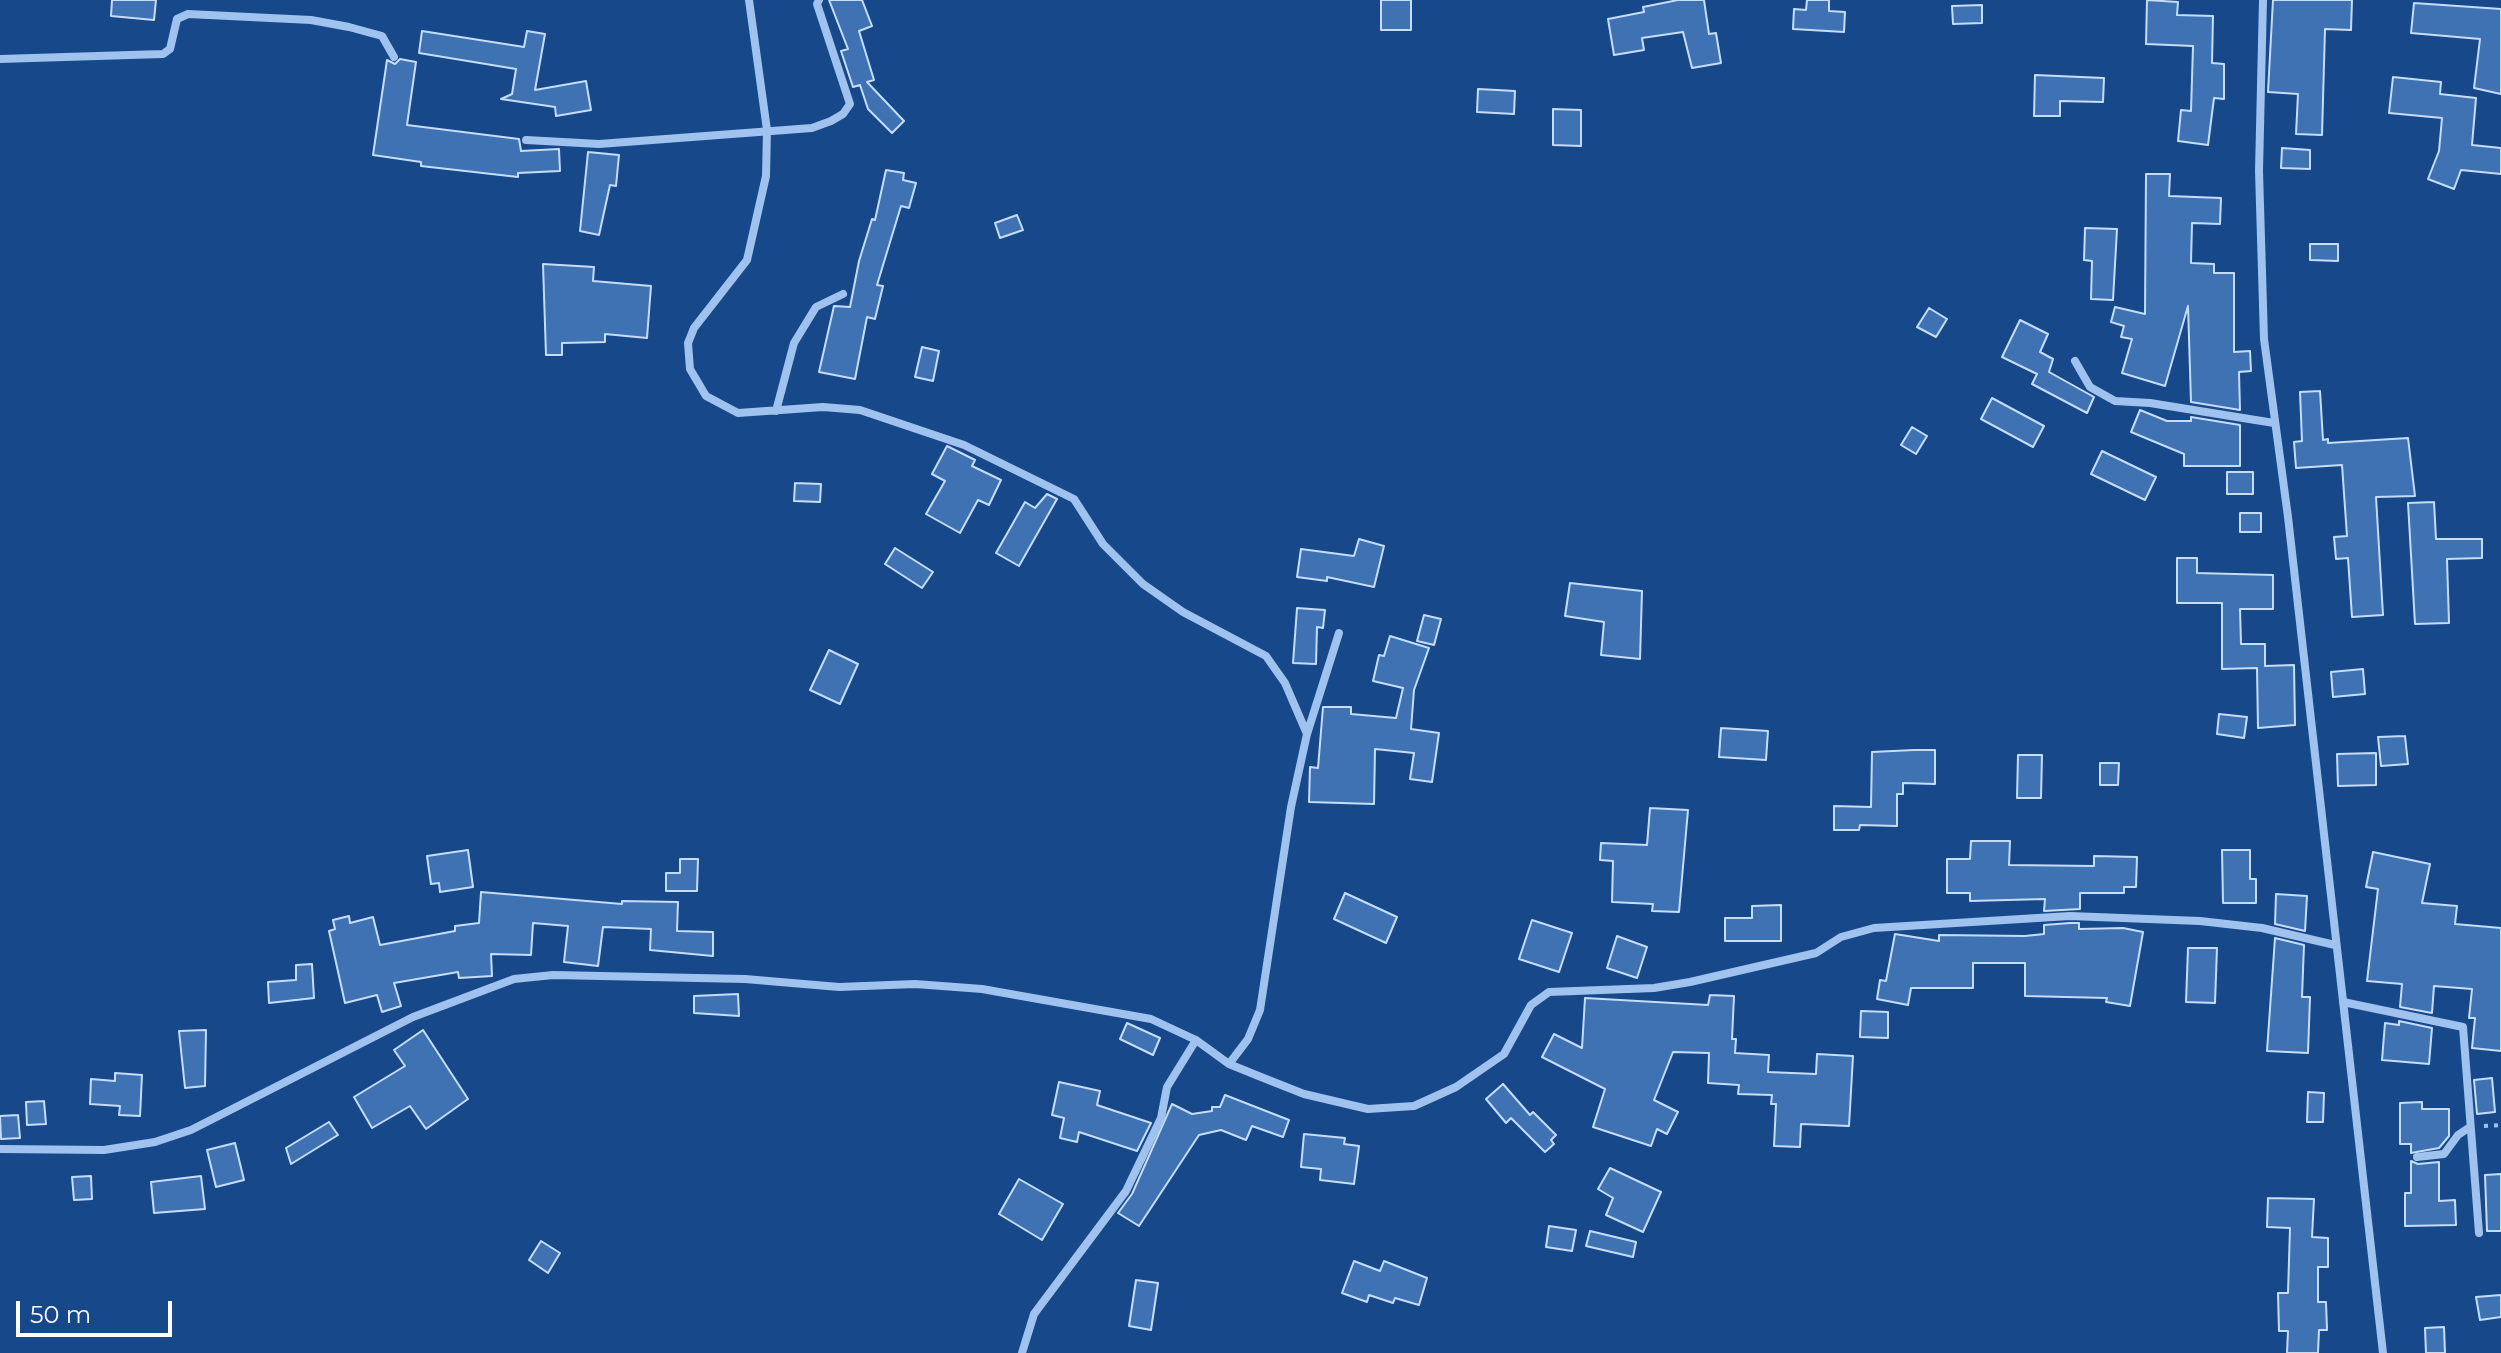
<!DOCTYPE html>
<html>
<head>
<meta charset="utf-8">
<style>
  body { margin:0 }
  #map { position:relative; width:2501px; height:1353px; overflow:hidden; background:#174889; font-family:Montserrat,sans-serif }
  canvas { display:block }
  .scale { position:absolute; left:16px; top:1301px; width:156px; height:36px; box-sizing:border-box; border:4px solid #fff; border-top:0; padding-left:10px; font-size:24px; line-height:28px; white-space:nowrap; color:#fff; -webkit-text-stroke:6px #174889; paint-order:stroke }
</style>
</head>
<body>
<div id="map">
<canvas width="2501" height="1353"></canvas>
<div class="scale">50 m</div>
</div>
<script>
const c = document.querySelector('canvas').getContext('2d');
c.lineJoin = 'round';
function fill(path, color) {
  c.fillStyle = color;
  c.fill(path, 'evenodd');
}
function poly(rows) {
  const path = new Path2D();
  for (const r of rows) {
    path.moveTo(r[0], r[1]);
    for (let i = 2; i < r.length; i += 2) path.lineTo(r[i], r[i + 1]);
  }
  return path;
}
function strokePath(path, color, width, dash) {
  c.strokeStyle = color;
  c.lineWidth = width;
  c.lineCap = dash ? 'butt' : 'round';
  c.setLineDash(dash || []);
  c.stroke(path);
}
const building = poly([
  [112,0,156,0,154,20,111,16,112,0],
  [829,0,862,0,872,26,859,31,874,80,867,82,904,121,892,133,868,109,860,85,853,87,841,51,848,49,829,0],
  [1381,0,1411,0,1411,30,1381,30,1381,0],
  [1678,0,1704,0,1709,34,1716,33,1721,63,1692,68,1683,32,1642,38,1644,50,1614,55,1608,19,1644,12,1643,7,1678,0],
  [1807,0,1829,0,1829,11,1845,12,1844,32,1793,29,1794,9,1806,10,1807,0],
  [2147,0,2178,2,2177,15,2213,16,2212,63,2224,64,2224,99,2214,98,2208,145,2178,141,2181,110,2191,111,2193,46,2146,44,2147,0],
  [2273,0,2352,0,2351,30,2325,29,2322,135,2296,134,2298,94,2268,92,2273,0],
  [2414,3,2501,9,2501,94,2474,88,2480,39,2411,33,2414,3],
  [1982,5,1982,23,1953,24,1952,6,1982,5],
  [422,31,524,47,527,31,545,34,535,90,586,81,591,110,556,116,555,107,501,99,512,94,516,69,419,53,422,31],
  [400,59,416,62,407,125,519,139,521,151,559,149,560,171,518,173,518,177,421,166,421,162,373,155,387,60,395,64,400,59],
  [2035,75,2104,78,2103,102,2060,101,2060,116,2034,116,2035,75],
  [2393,77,2441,82,2440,94,2476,98,2472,145,2501,148,2501,174,2461,170,2454,189,2428,179,2439,151,2442,118,2389,113,2393,77],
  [1478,89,1515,91,1514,114,1477,112,1478,89],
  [1553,109,1581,110,1581,146,1553,145,1553,109],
  [2282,148,2310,150,2310,169,2281,168,2282,148],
  [588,152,619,155,616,186,610,185,599,235,580,231,588,152],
  [886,170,904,173,903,180,916,183,909,208,901,206,877,285,883,286,875,319,867,317,855,379,819,372,834,306,850,307,859,261,872,219,875,220,886,170],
  [2146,174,2170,174,2169,196,2221,198,2220,224,2192,223,2191,263,2214,264,2214,273,2234,273,2234,352,2250,351,2251,371,2239,372,2240,410,2191,402,2188,306,2165,386,2122,373,2132,339,2121,337,2124,326,2111,322,2115,307,2145,314,2146,174],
  [1017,215,1023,230,1000,238,995,223,1017,215],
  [2085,228,2117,229,2113,300,2091,299,2092,261,2084,260,2085,228],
  [2310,244,2338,244,2338,261,2310,260,2310,244],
  [543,264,594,267,593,281,651,286,647,338,605,334,605,342,562,343,562,355,546,355,543,264],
  [1929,308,1947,319,1936,337,1917,327,1929,308],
  [2020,320,2048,334,2040,352,2053,359,2049,372,2094,397,2087,413,2032,384,2037,374,2002,357,2020,320],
  [922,347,939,351,933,381,915,377,922,347],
  [2320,391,2323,440,2328,439,2328,443,2408,438,2415,496,2376,497,2383,615,2352,617,2348,558,2336,559,2334,537,2347,536,2342,465,2296,468,2294,442,2302,441,2300,392,2320,391],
  [1992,398,2044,426,2033,447,1981,419,1992,398],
  [2140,410,2167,421,2191,421,2191,417,2240,425,2240,466,2184,466,2184,454,2131,432,2140,410],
  [1912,427,1927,436,1916,454,1901,445,1912,427],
  [947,446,975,460,972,466,1001,480,989,505,978,500,960,533,926,514,945,481,932,474,947,446],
  [2102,451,2156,477,2145,500,2091,474,2102,451],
  [2227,472,2253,472,2253,494,2227,494,2227,472],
  [795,483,821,484,820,502,794,501,795,483],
  [1047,494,1057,499,1019,566,996,553,1025,502,1035,508,1047,494],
  [2434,502,2436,539,2482,539,2482,558,2447,559,2449,623,2415,624,2408,503,2434,502],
  [2240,513,2261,513,2261,532,2240,532,2240,513],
  [1359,539,1384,546,1374,587,1327,577,1327,581,1297,577,1301,549,1354,556,1359,539],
  [895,548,933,572,922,588,885,564,895,548],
  [2177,558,2197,558,2197,573,2273,575,2273,609,2240,609,2241,644,2265,644,2265,666,2294,665,2295,725,2258,728,2257,668,2222,669,2222,603,2177,603,2177,558],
  [1570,583,1642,591,1640,659,1601,655,1604,622,1565,616,1570,583],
  [1297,608,1325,610,1323,628,1317,627,1316,664,1293,663,1297,608],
  [1424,615,1441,619,1434,645,1417,641,1424,615],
  [1390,636,1429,648,1414,690,1411,729,1439,733,1432,782,1410,779,1414,753,1375,749,1374,804,1309,802,1310,767,1318,768,1323,707,1351,707,1351,714,1396,718,1403,688,1373,681,1379,655,1384,656,1390,636],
  [829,650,858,664,840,704,810,690,829,650],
  [2363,669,2365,694,2333,697,2331,672,2363,669],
  [2219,714,2247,717,2244,738,2217,734,2219,714],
  [1721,728,1768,731,1766,760,1719,757,1721,728],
  [2405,736,2408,764,2381,766,2378,737,2405,736],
  [1914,750,1935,750,1935,784,1903,783,1903,794,1897,794,1897,826,1860,825,1859,830,1834,830,1834,806,1871,807,1872,752,1914,750],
  [2376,753,2376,785,2338,786,2337,754,2376,753],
  [2018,755,2042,755,2041,798,2017,798,2018,755],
  [2100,763,2119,763,2118,785,2100,785,2100,763],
  [1650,808,1688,810,1679,912,1652,911,1653,904,1612,902,1613,861,1600,860,1601,843,1647,845,1650,808],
  [1971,841,2010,841,2009,865,2094,866,2094,856,2137,857,2136,887,2124,887,2124,893,2080,893,2080,909,2044,911,2045,899,1970,901,1970,893,1947,893,1947,859,1970,859,1971,841],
  [468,850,473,887,440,892,439,883,431,884,427,856,468,850],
  [2222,850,2250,850,2250,879,2256,879,2256,903,2223,903,2222,850],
  [2373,852,2430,864,2422,903,2457,906,2455,924,2501,928,2501,1051,2472,1048,2475,1018,2469,1018,2472,989,2434,986,2432,1013,2400,1007,2402,984,2367,981,2378,889,2366,887,2373,852],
  [680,859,698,859,697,891,666,891,666,873,680,873,680,859],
  [481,892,622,904,622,901,678,902,677,931,713,932,713,956,650,950,651,929,603,927,598,966,564,962,568,926,533,923,531,955,491,954,492,976,459,978,458,972,394,983,401,1006,382,1012,377,995,345,1003,329,931,335,929,333,920,349,916,350,923,373,917,380,945,455,931,455,926,479,923,481,892],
  [1345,893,1397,917,1386,943,1334,919,1345,893],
  [2276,894,2307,896,2305,931,2275,924,2276,894],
  [1781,905,1781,941,1725,941,1725,918,1752,918,1752,906,1781,905],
  [1532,920,1572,933,1559,972,1519,959,1532,920],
  [2070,923,2079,923,2079,929,2123,928,2143,932,2130,1006,2106,1002,2107,998,2025,996,2025,963,1973,963,1973,988,1911,988,1908,1005,1877,999,1880,980,1886,981,1895,934,1939,941,1939,935,2025,936,2044,934,2044,925,2070,923],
  [1617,936,1647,947,1637,978,1607,968,1617,936],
  [2275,938,2304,945,2302,997,2310,997,2308,1053,2267,1051,2275,938],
  [2188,948,2217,948,2215,1003,2186,1002,2188,948],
  [312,964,314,998,269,1003,268,982,296,980,296,965,312,964],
  [738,994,739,1016,694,1013,694,996,738,994],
  [1710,995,1734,996,1732,1039,1736,1039,1735,1053,1769,1055,1768,1072,1816,1074,1817,1054,1853,1056,1849,1126,1801,1124,1800,1147,1774,1146,1776,1104,1771,1104,1772,1095,1738,1094,1739,1085,1708,1083,1709,1053,1673,1052,1654,1100,1678,1112,1667,1134,1657,1129,1651,1146,1593,1127,1605,1089,1542,1057,1554,1034,1582,1048,1585,998,1708,1005,1710,995],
  [1861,1011,1888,1012,1888,1038,1860,1037,1861,1011],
  [2399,1021,2432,1028,2429,1064,2382,1060,2385,1023,2399,1025,2399,1021],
  [1127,1023,1160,1038,1153,1055,1120,1039,1127,1023],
  [206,1030,205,1086,185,1088,179,1031,206,1030],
  [423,1030,468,1099,426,1129,410,1106,372,1128,354,1097,405,1066,394,1050,423,1030],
  [115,1073,142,1075,140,1116,119,1115,120,1106,90,1104,91,1079,115,1081,115,1073],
  [2492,1078,2495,1112,2477,1114,2474,1080,2492,1078],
  [1059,1082,1100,1091,1097,1105,1151,1123,1137,1151,1079,1132,1077,1142,1060,1138,1064,1118,1052,1115,1059,1082],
  [1503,1084,1530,1115,1533,1112,1556,1135,1551,1140,1554,1144,1545,1152,1511,1118,1506,1123,1486,1099,1503,1084],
  [2308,1092,2324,1093,2323,1122,2307,1122,2308,1092],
  [1225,1095,1289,1120,1283,1137,1252,1126,1246,1140,1221,1130,1199,1135,1139,1226,1118,1213,1132,1194,1172,1104,1192,1114,1212,1111,1212,1107,1220,1107,1225,1095],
  [44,1101,46,1124,27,1125,26,1102,44,1101],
  [2422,1102,2422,1109,2449,1109,2449,1136,2439,1148,2411,1153,2411,1144,2400,1144,2400,1103,2422,1102],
  [18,1115,20,1138,1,1139,0,1116,18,1115],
  [329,1122,338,1135,291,1164,286,1148,329,1122],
  [1304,1134,1345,1138,1344,1144,1359,1146,1354,1184,1320,1180,1321,1169,1301,1167,1304,1134],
  [235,1143,244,1180,216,1187,207,1150,235,1143],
  [2411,1161,2418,1164,2439,1162,2439,1201,2455,1200,2456,1225,2405,1226,2405,1193,2411,1193,2411,1161],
  [1610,1168,1661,1192,1643,1232,1606,1215,1613,1198,1598,1189,1610,1168],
  [2501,1174,2501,1231,2487,1231,2485,1175,2501,1174],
  [91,1176,92,1199,74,1200,72,1177,91,1176],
  [201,1176,205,1209,154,1213,151,1182,201,1176],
  [1019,1179,1063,1204,1042,1240,999,1214,1019,1179],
  [2268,1198,2314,1199,2312,1237,2328,1238,2328,1267,2318,1267,2318,1302,2326,1302,2327,1330,2319,1330,2318,1353,2287,1353,2288,1331,2279,1331,2278,1293,2288,1293,2290,1228,2267,1227,2268,1198],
  [1549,1226,1576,1230,1572,1251,1546,1247,1549,1226],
  [1590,1231,1636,1242,1633,1257,1586,1246,1590,1231],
  [541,1241,560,1253,548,1273,529,1260,541,1241],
  [1354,1261,1380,1271,1384,1261,1427,1278,1419,1305,1395,1298,1393,1303,1369,1295,1367,1302,1342,1293,1354,1261],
  [1136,1280,1158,1283,1151,1330,1129,1326,1136,1280],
  [2501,1295,2501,1317,2480,1320,2476,1297,2501,1295],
  [2444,1327,2445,1353,2426,1353,2425,1328,2444,1327]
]);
const path = poly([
  [2484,1126,2501,1125]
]);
const street = poly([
  [749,0,767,130,766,176,747,260,694,328,688,343,690,369,706,396,738,413,823,407,860,410,964,445,1074,499,1103,544,1143,584,1183,612,1266,656,1285,683,1307,734],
  [2263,0,2259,171,2264,339,2288,517,2383,1353],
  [0,59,163,54,170,49,177,19,188,14,311,20,349,27,382,36,394,57],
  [526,140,599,144,812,128,831,121,843,114,850,104,817,4,819,0],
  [2075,361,2090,387,2115,401,2150,403,2274,423],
  [776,411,794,343,816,307,843,294],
  [2343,1002,2463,1027,2479,1233],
  [1229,1064,1248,1039,1260,1010,1291,807,1307,734,1339,633],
  [0,1149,104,1150,155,1142,191,1130,413,1017,514,979,553,975,745,979,839,987,915,984,982,989,1151,1019,1196,1040,1229,1064,1261,1077,1304,1094,1368,1109,1414,1106,1456,1087,1504,1054,1531,1005,1549,992,1654,988,1690,982,1816,953,1841,937,1874,928,2070,916,2200,921,2262,928,2335,945],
  [2417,1157,2444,1154,2458,1135,2470,1127],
  [1022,1353,1034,1314,1126,1191,1161,1118,1167,1087,1196,1040]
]);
fill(building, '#3f72b2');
strokePath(building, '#c5ddfa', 2);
strokePath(path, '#9fc2ee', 4, [4, 6]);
strokePath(street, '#9fc2ee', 8);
</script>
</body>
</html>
